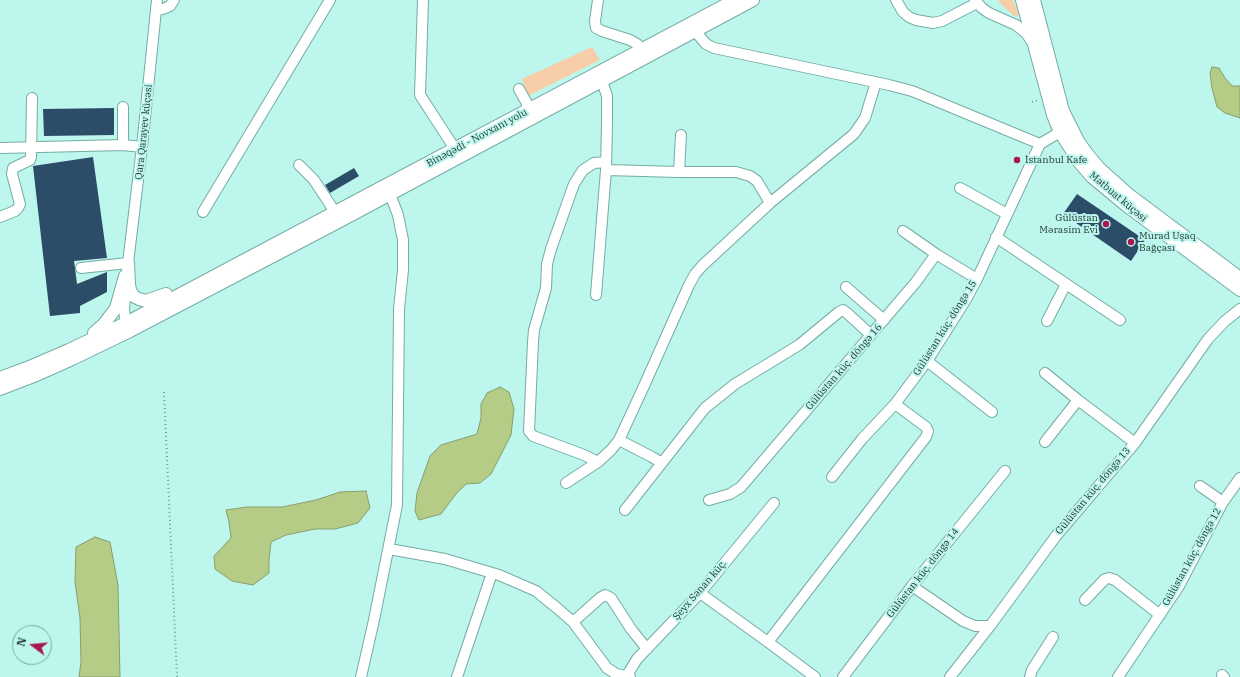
<!DOCTYPE html>
<html>
<head>
<meta charset="utf-8">
<style>
  body { margin:0 }
  #map { position:relative; width:1240px; height:677px; overflow:hidden; background:#bdf6ed; font-family:"IBM Plex Serif",serif }
  canvas { display:block }
  .north { position:absolute; left:12px; top:625px; width:40px; height:40px; box-sizing:border-box; background:#bdf6ed; border:1px solid #7da8a2; border-radius:50%; rotate:286deg; font-size:11px; font-weight:700; line-height:16px; text-align:center; color:#1e3431 }
  .north::after { content:''; display:block; margin:auto; width:14px; height:18px; background:#a81752; clip-path:polygon(50% 0,100% 100%,50% 72%,0 100%) }
</style>
</head>
<body>
<div id="map">
<canvas width="1240" height="677"></canvas>
<div class="north">N</div>
</div>
<script>
const c = document.querySelector('canvas').getContext('2d');
c.lineJoin = 'round';
function fill(path, color) {
  c.fillStyle = color;
  c.fill(path, 'evenodd');
}
function poly(rows) {
  const path = new Path2D();
  for (const r of rows) {
    path.moveTo(r[0], r[1]);
    for (let i = 2; i < r.length; i += 2) path.lineTo(r[i], r[i + 1]);
  }
  return path;
}
function strokePath(path, color, width, dash) {
  c.strokeStyle = color;
  c.lineWidth = width;
  c.lineCap = dash ? 'butt' : 'round';
  c.setLineDash(dash || []);
  c.stroke(path);
}
function write(font, color, halo, rows, align = 'center') {
  c.font = font + ' "IBM Plex Serif",serif';
  c.lineWidth = 4;
  c.setLineDash([]);
  c.textBaseline = 'middle';
  c.strokeStyle = halo;
  c.fillStyle = color;
  for (const [text, x, y, turn = 0] of rows) {
    c.save();
    c.translate(x, y);
    c.rotate((+turn || 0) * Math.PI / 180);
    c.textAlign = isNaN(turn) ? turn : align;
    if (halo) c.strokeText(text, 0, 0);
    c.fillText(text, 0, 0);
    c.restore();
  }
}
const green = poly([
  [998,0,1013,0,1019,15,1014,16,1000,3],
  [592,47,600,60,528,96,522,79]
]);
const water = poly([
  [1212,67,1219,68,1225,78,1232,86,1240,86,1240,118,1225,113,1217,107,1212,88,1210,73,1212,67],
  [500,387,509,392,514,409,511,435,491,474,480,483,466,484,456,494,441,514,419,520,415,511,417,493,430,456,441,445,477,434,481,418,481,404,487,393,500,387],
  [366,491,370,508,358,523,335,529,315,529,286,535,271,542,269,560,269,573,253,585,232,581,215,569,214,556,231,538,229,522,226,510,247,507,282,507,316,500,340,492,366,491],
  [95,537,110,542,118,585,120,677,79,677,81,662,80,618,75,582,76,547,95,537]
]);
const building = poly([
  [114,108,114,135,44,136,43,109],
  [93,157,107,258,74,261,75,268,77,284,107,272,107,292,80,306,80,313,50,316,33,166],
  [354,168,359,176,330,193,325,185],
  [1077,194,1145,240,1131,261,1063,214]
]);
const path = poly([
  [1032,102,1039,100],
  [164,392,177,677]
]);
const minor = poly([
  [423,0,420,95,455,149],
  [598,0,595,21,596,28,602,31,630,40,637,44,642,50],
  [896,0,903,12,909,17,916,20,933,23,942,21,977,3],
  [975,0,982,8,989,13,1016,25,1026,33,1032,42],
  [156,10,163,9,170,6,174,0],
  [695,31,706,44,714,48,889,85,912,91,1040,144],
  [519,89,530,109],
  [123,107,123,145],
  [0,148,123,145,142,147],
  [299,165,314,180,335,212],
  [606,170,679,172,736,172,750,176,757,181,770,203],
  [679,172,681,135],
  [960,188,1007,214],
  [203,212,330,0],
  [0,217,15,211,18,208,20,204,12,174,13,168,30,160,31,157,32,98],
  [903,231,936,254],
  [996,237,1120,320],
  [81,268,128,263],
  [846,287,884,320],
  [596,295,606,170,607,123,607,96,602,81],
  [1047,321,1066,284],
  [129,329,125,319,124,309,128,263,142,147,157,0],
  [927,361,992,412],
  [1045,373,1078,400,1135,443],
  [619,440,652,457,662,463],
  [1045,442,1078,400],
  [598,462,584,455,533,436,529,431,533,342,534,330,546,288,547,264,551,249,574,184,583,170,594,163,606,162],
  [832,477,862,439,895,404],
  [566,483,598,462,611,450,619,440,644,386,689,285,695,274,703,265,770,203,854,134,865,118,876,82],
  [1200,486,1223,502],
  [709,500,730,494,741,487,916,282,936,254,977,279],
  [625,510,705,408,735,384,799,345,839,312,843,310,847,313,871,335],
  [389,549,445,559,499,575,536,591,557,608,573,622,607,668,616,674,630,677],
  [912,586,963,621,975,626,990,626],
  [700,593,768,642,815,677],
  [1085,600,1105,579,1109,578,1115,580,1160,615],
  [573,622,600,598,605,595,611,598,631,629,647,649],
  [768,642,926,437,928,431,926,427,895,404,927,361,965,301,977,279,1040,144,1060,132],
  [1222,675,1224,677],
  [361,677,374,620,397,505,399,309,403,270,403,240,398,215,390,194],
  [457,677,492,573],
  [626,677,637,659,700,593,774,503],
  [843,677,912,586,1005,471],
  [950,677,990,626,1056,536,1135,443,1208,339,1225,321,1240,309],
  [1030,677,1032,670,1053,637],
  [1118,677,1179,586,1223,502,1240,478]
]);
const major = poly([
  [1022,0,1053,115,1060,132,1079,162,1092,177,1127,206,1240,290],
  [1034,0,1063,111,1078,141,1088,155,1100,169,1128,194,1240,278],
  [128,263,129,284,130,290,133,296,139,299,146,301,166,294],
  [94,333,104,324,116,308,125,276],
  [0,378,32,366,69,350,126,323,735,0],
  [0,389,34,376,72,359,130,331,340,221,753,0]
]);
const markers = [
  [1017,160,4,"#a81752"],
  [1106,224,4,"#a81752"],
  [1131,242,4,"#a81752"]
];
const streetNames = [
  ["Qara Qarayev küçəsi",144,132,-84],
  ["Binəqədi - Novxanı yolu",477,138,-28],
  ["Mətbuat küçəsi",1118,197,40],
  ["Gülüstan küç. döngə 15",945,328,-58],
  ["Gülüstan küç. döngə 16",844,367,-49],
  ["Gülüstan küç. döngə 13",1093,491,-50],
  ["Gülüstan küç. döngə 12",1192,557,-61],
  ["Gülüstan küç. döngə 14",923,573,-52],
  ["Şeyx Sənan küç.",700,590,-49]
];
const poiNames = [
  ["İstanbul Kafe",1025,160],
  ["Gülüstan",1098,218,"right"],
  ["Mərasim Evi",1098,230,"right"],
  ["Murad Uşaq",1139,236],
  ["Bağçası",1139,248]
];
fill(green, '#f8cea8');
fill(water, '#b5cc87');
strokePath(water, '#889e6d', 1);
fill(building, '#2c4d67');
strokePath(minor, '#75aca3', 12);
strokePath(major, '#75aca3', 14);
strokePath(path, '#739c96', 2, [1, 3]);
strokePath(minor, '#fff', 10);
strokePath(major, '#fff', 12);
for (const [x, y, r, color] of markers) {
  const dot = new Path2D();
  dot.arc(x, y, r, 0, 2 * Math.PI);
  c.fillStyle = color;
  c.fill(dot);
  strokePath(dot, '#bdf6ed', 1.5);
}
write('10px', '#1e3431', '#bdf6ed', streetNames);
write('10px', '#1e3431', '#bdf6ed', poiNames, 'left');
</script>
</body>
</html>
